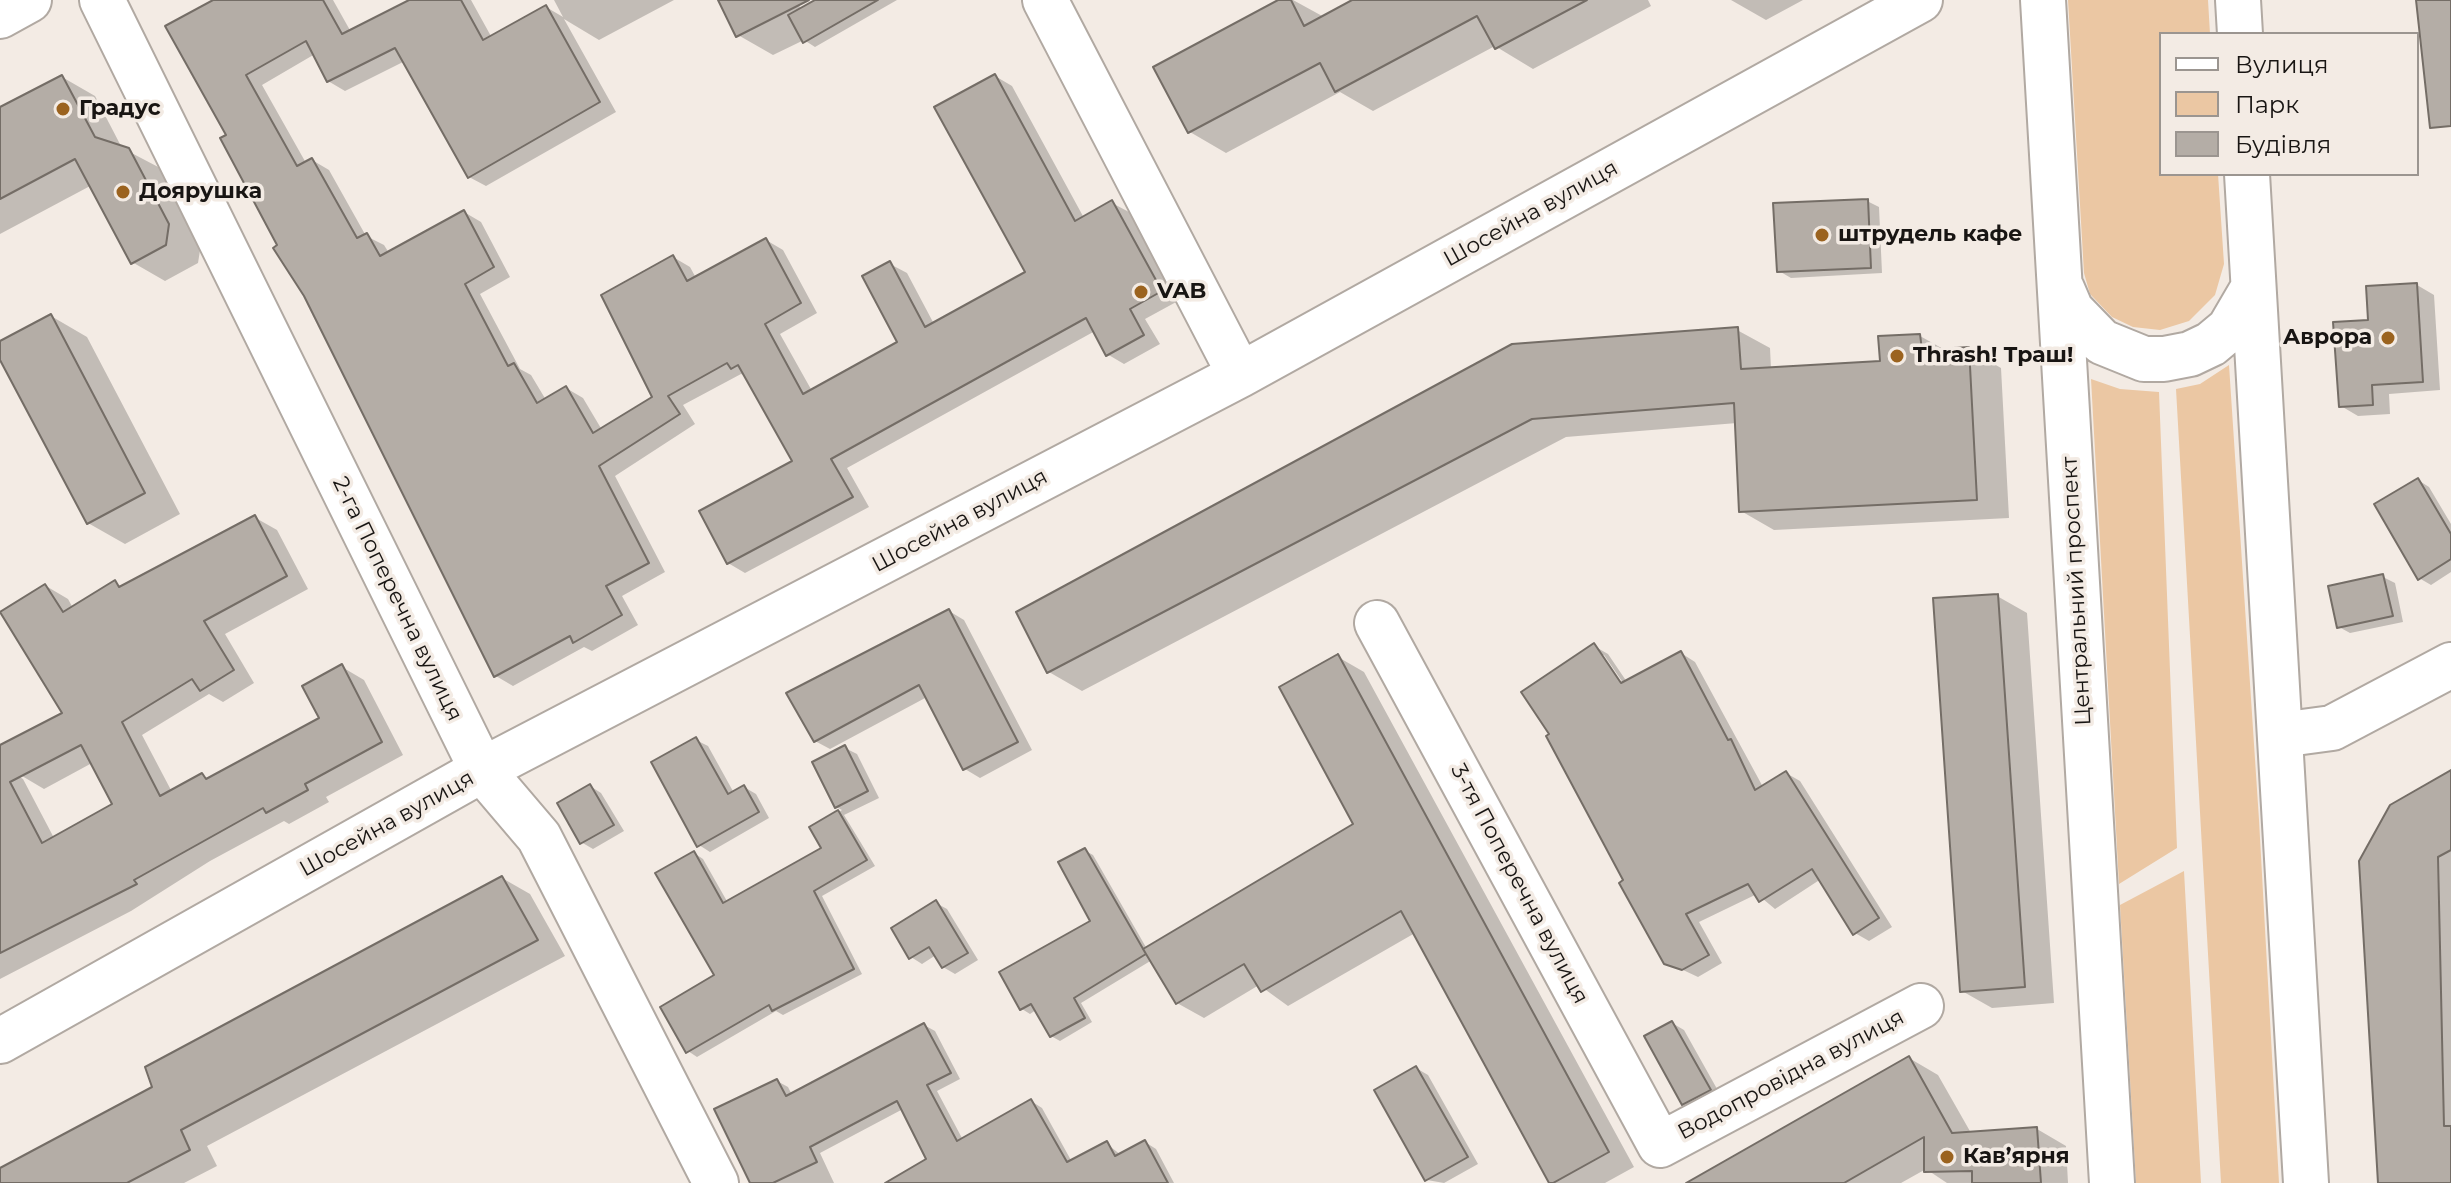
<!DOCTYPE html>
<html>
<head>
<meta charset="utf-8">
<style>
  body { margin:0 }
  #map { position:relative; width:2451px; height:1183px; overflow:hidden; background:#f3ebe4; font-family:Montserrat,sans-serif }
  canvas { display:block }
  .legend { position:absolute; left:2159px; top:32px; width:260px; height:144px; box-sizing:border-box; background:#f3ebe4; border:2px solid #9b9590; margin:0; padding:10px 14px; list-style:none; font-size:24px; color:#181513 }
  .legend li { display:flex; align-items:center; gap:16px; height:40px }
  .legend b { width:40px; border:2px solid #9b9590 }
</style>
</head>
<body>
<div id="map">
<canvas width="2451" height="1183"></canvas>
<ul class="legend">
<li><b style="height:10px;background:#fff"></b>Вулиця</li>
<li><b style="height:22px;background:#ebc7a3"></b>Парк</li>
<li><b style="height:22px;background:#b4ada6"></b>Будівля</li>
</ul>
</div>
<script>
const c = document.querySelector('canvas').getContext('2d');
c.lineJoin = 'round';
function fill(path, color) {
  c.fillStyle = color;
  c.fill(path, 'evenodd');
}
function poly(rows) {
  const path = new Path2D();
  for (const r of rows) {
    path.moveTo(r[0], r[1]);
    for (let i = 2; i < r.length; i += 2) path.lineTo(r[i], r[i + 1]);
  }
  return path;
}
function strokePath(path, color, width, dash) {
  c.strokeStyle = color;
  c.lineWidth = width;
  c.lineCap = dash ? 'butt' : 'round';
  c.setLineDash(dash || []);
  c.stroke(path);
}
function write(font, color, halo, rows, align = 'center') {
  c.font = font + ' Montserrat,sans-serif';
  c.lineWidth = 7;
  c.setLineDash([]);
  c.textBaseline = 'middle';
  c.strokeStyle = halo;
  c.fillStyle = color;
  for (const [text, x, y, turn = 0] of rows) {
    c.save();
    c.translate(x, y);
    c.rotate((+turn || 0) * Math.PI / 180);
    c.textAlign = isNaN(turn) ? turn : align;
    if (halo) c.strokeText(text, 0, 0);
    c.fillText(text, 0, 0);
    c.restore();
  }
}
const green = poly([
  [2068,0,2208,0,2210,34,2161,34,2161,174,2218,174,2224,264,2215,295,2189,321,2160,330,2133,327,2112,317,2090,294,2084,273],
  [2229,365,2259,820,2279,1183,2221,1183,2176,389,2200,384],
  [2091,379,2120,389,2159,392,2177,848,2119,884],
  [2184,871,2201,1183,2136,1183,2120,905]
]);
const shadow = poly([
  [217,0,333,0,351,32,413,0,471,0,492,38,546,7,563,17,554,0,674,0,599,40,564,19,616,112,486,186,469,177,405,61,345,91,328,81,315,54,262,85,306,163,312,160,329,170,366,236,384,245,389,253,464,212,481,222,510,277,480,294,520,369,531,375,546,400,566,388,583,398,602,430,655,397,673,257,690,267,696,278,766,240,783,250,817,313,780,334,812,391,899,343,890,264,907,273,934,324,1028,272,995,76,1012,86,1084,218,1112,203,1129,212,1178,301,1145,319,1160,344,1124,364,1107,354,1095,331,847,468,869,507,745,573,728,563,795,462,746,376,741,374,683,405,695,424,615,476,665,572,622,596,638,625,592,651,584,647,513,686,496,676,390,470,393,468,229,136],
  [720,0,797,0,801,10,819,0,897,0,815,47,804,40,773,55,738,35],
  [1282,0,1293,0,1324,17,1356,0,1648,0,1651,6,1533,69,1495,46,1373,111,1340,92,1226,153,1190,132],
  [1731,0,1803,0,1766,20],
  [62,77,95,96,122,148,162,169,201,244,198,263,165,281,132,262,92,185,0,234,0,111],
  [1867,201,1879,207,1882,273,1791,278,1779,271],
  [2417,285,2434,295,2440,390,2389,394,2390,414,2358,416,2341,406,2370,322],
  [51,316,87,337,180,514,125,544,88,523,0,356,0,343],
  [1737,330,1770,348,1771,369,1882,363,1920,336,1945,350,1968,349,2001,368,2009,518,1774,530,1741,511,1737,423,1566,437,1082,691,1049,672,1019,613],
  [2418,480,2429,487,2451,524,2451,572,2431,585,2419,578],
  [254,517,277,530,308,589,225,634,254,683,223,702,209,694,142,735,172,792,202,775,209,779,321,719,342,667,364,680,403,755,326,797,329,802,289,824,284,821,210,861,131,911,0,979,0,766,23,779,54,838,115,805,92,763,44,789,22,776,64,714,46,586,68,599,73,608,115,583,123,587],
  [2383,577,2395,583,2403,622,2350,633,2339,627],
  [1997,596,2027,613,2054,1003,1992,1008,1962,991],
  [949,611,964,620,1032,750,980,778,965,769,927,697,830,749,815,741],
  [1594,646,1608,654,1627,682,1681,653,1695,662,1763,787,1786,773,1800,781,1892,927,1869,941,1855,933,1821,879,1775,909,1757,894,1699,922,1722,963,1698,977,1666,962,1626,881],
  [1599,655,1604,655,1628,690,1625,692],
  [1338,657,1364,672,1634,1167,1605,1183,1552,1183,1415,933,1288,1006,1259,985,1204,1018,1177,1003,1152,960,1081,1003,1092,1022,1060,1041,1051,1036,1036,1010,1030,1014,1022,1009,1093,922,1084,850,1093,855,1147,949,1356,825],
  [696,740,708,746,734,793,744,787,756,794,769,818,710,852,699,845],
  [845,748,857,754,879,798,844,815,875,866,822,896,862,974,783,1015,776,1011,697,1057,688,1051,717,976,694,853,703,859,728,903,824,849,812,828,842,810,836,807],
  [2451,772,2451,1183,2380,1183],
  [590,786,601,793,624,831,593,849,581,842],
  [502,878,530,894,565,956,207,1146,217,1166,184,1183,0,1183,0,1170,155,1088],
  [936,903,947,909,978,960,955,974,943,967,936,955,922,964,911,957],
  [1672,1023,1684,1030,1721,1096,1695,1110,1684,1103],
  [924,1025,935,1031,960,1079,937,1091,963,1140,1031,1101,1042,1108,1072,1162,1107,1144,1121,1155,1145,1142,1156,1149,1174,1183,889,1183,929,1160,903,1109,820,1153,834,1183,751,1183,777,1081,788,1087,792,1095],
  [1909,1058,1938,1075,1971,1133,2037,1129,2066,1146,2068,1183,1947,1183,1926,1169,1901,1183,1720,1183],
  [1416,1068,1428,1075,1478,1164,1444,1183,1427,1180]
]);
const building = poly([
  [213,0,323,0,342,34,409,0,461,0,483,40,546,5,600,102,468,178,395,48,327,82,306,41,246,75,297,166,312,158,357,238,367,233,380,256,464,210,494,267,465,284,508,366,514,363,537,403,566,386,593,433,652,397,601,295,673,255,687,281,766,238,801,303,765,324,803,394,897,342,862,276,890,261,925,327,1025,272,934,107,995,74,1075,221,1112,200,1162,291,1130,309,1144,335,1106,356,1086,318,831,459,853,497,727,564,699,511,792,461,738,365,731,369,727,363,668,396,680,414,599,466,649,563,606,586,622,615,573,643,570,636,494,677,304,296,273,248,277,245,220,138,226,135,165,26,213,0],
  [718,0,809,0,736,37,718,0],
  [815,0,878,0,803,43,788,15,815,0],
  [1278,0,1291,0,1304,26,1352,0,1587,0,1495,49,1477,16,1335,92,1320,63,1188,133,1153,67,1278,0],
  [2416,0,2451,0,2451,126,2430,128,2416,0],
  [62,75,95,137,129,148,169,224,166,245,131,264,75,159,0,199,0,107,62,75],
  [1868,199,1871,268,1777,272,1773,203,1868,199],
  [2417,283,2423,382,2372,385,2373,405,2339,407,2333,322,2368,320,2366,286,2417,283],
  [51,314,145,493,87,524,0,360,0,341,51,314],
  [1738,327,1741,369,1880,361,1878,336,1920,334,1922,350,1969,347,1977,500,1739,512,1734,403,1532,419,1047,673,1016,612,1512,344,1738,327],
  [2418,478,2451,534,2451,559,2418,580,2374,504,2418,478],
  [255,515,287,576,204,621,234,670,200,691,192,679,122,722,160,796,202,773,206,779,319,718,302,686,342,664,382,742,305,784,308,790,266,813,263,808,134,880,137,884,0,953,0,745,62,713,0,612,45,584,63,612,115,580,119,587,255,515],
  [81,745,112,804,42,843,10,782,81,745],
  [2383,574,2393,616,2337,628,2328,586,2383,574],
  [1998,594,2025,987,1960,992,1933,598,1998,594],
  [949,609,1018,742,963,770,919,685,814,742,786,693,949,609],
  [1594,643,1621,683,1681,651,1728,740,1731,739,1755,790,1786,771,1879,918,1853,935,1812,869,1759,902,1748,884,1686,914,1709,955,1682,970,1664,964,1619,883,1623,880,1546,736,1549,734,1521,692,1594,643],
  [1338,654,1609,1152,1553,1183,1549,1183,1401,911,1261,992,1244,964,1176,1004,1143,949,1353,824,1279,687,1338,654],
  [696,737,728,794,744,785,759,812,697,847,651,762,696,737],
  [845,745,868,791,835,808,812,762,845,745],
  [2451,770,2451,850,2438,857,2444,1126,2451,1126,2451,1183,2378,1183,2359,861,2390,805,2451,770],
  [590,784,614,825,580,844,557,803,590,784],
  [838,810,867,860,814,891,854,969,772,1011,769,1005,686,1053,660,1007,714,975,655,873,694,851,723,903,821,848,809,827,838,810],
  [1085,848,1146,954,1074,998,1085,1018,1050,1037,1031,1004,1020,1010,999,972,1090,921,1058,862,1085,848],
  [502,876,538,940,181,1130,190,1150,127,1183,0,1183,0,1168,152,1087,145,1067,502,876],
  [936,900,968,953,942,968,929,947,909,959,891,928,936,900],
  [1672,1021,1711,1090,1682,1105,1644,1036,1672,1021],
  [924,1023,951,1073,927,1085,957,1141,1031,1099,1067,1162,1107,1141,1115,1156,1145,1140,1168,1183,885,1183,926,1159,897,1101,810,1147,817,1162,773,1183,750,1183,714,1109,777,1079,786,1096,924,1023],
  [1909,1056,1952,1133,2037,1127,2041,1183,1972,1183,1972,1171,1924,1172,1924,1137,1844,1183,1686,1183,1909,1056],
  [1416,1066,1468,1157,1425,1181,1374,1090,1416,1066]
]);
const minor = poly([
  [102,0,482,770,539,837,716,1183],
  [1045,0,1240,375],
  [0,16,29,0],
  [1377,623,1660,1145,1921,1006],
  [2280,735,2332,728,2451,665],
  [0,1041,482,770,1240,375,1920,0]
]);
const major = poly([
  [2043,0,2112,1183],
  [2238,0,2240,34],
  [2247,174,2306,1183],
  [2062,289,2071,310,2102,342,2144,359,2164,359,2190,354,2211,344,2229,329,2253,288]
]);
const markers = [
  [63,109,8,"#9b631f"],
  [123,192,8,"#9b631f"],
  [1822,235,8,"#9b631f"],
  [1141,292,8,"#9b631f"],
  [2388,338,8,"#9b631f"],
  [1897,356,8,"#9b631f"],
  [1947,1157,8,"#9b631f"]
];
const poiNames = [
  ["Градус",79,109],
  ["Доярушка",139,192],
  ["штрудель кафе",1838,235],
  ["VAB",1157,292],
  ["Аврора",2372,338,"right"],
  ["Thrash! Траш!",1913,356],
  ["Кав’ярня",1963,1157]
];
const streetNames = [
  ["Шосейна вулиця",1531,214,-29],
  ["Шосейна вулиця",960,521,-28],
  ["Центральний проспект",2077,591,-93],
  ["2-га Поперечна вулиця",397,599,64],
  ["Шосейна вулиця",387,824,-29],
  ["3-тя Поперечна вулиця",1519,884,62],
  ["Водопровідна вулиця",1791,1075,-28]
];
fill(green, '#ebc7a3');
fill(shadow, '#0003');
fill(building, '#b4ada6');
strokePath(building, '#746d66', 2);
strokePath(minor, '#b1a9a2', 48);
strokePath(major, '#b1a9a2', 48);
strokePath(minor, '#fff', 44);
strokePath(major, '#fff', 44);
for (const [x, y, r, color] of markers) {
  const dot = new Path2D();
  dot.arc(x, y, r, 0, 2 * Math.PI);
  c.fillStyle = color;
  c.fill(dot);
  strokePath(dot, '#f3ebe4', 3);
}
write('bold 22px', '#181513', '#f3ebe4', poiNames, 'left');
write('22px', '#181513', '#f3ebe4', streetNames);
</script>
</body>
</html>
